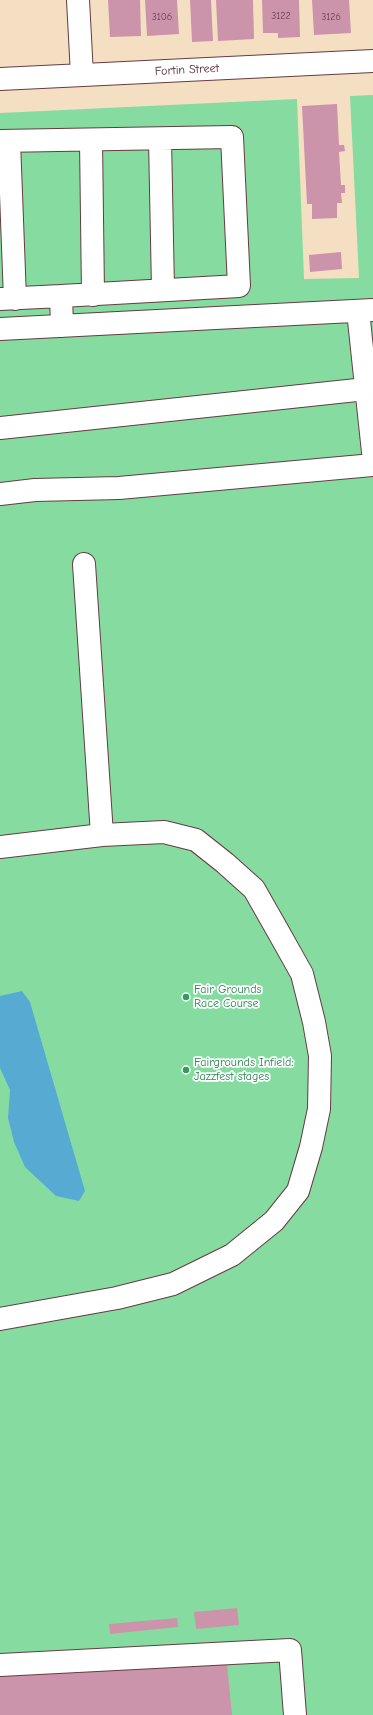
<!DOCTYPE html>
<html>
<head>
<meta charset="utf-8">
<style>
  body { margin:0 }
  canvas { display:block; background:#f4dfc3 }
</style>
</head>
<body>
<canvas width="373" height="1715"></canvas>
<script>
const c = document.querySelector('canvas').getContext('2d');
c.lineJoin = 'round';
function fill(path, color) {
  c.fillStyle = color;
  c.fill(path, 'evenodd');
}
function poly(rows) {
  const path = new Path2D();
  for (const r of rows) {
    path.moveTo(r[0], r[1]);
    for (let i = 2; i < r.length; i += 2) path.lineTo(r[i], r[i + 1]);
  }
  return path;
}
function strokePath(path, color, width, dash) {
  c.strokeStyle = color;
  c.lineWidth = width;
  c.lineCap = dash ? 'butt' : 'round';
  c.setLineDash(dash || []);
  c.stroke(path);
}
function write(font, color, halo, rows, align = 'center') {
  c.font = font + ' "Comic Neue",sans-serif';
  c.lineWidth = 3.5;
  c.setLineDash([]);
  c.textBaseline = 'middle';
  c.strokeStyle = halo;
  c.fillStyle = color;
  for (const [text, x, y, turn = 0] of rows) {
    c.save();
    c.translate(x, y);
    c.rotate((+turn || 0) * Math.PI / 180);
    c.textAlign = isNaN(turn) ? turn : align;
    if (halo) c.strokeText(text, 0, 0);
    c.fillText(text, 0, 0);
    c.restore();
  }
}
const green = poly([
  [373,95,373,1715,0,1715,0,113,297,99,304,279,359,278,350,96]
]);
const water = poly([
  [22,991,30,1002,85,1191,79,1201,56,1196,25,1167,14,1142,8,1118,10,1090,0,1068,0,996]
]);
const building = poly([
  [108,0,140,0,141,36,110,37],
  [145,0,177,0,179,34,147,36],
  [190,0,211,0,213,41,192,42],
  [216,0,253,0,254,39,218,41],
  [262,0,299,0,300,37,278,38,278,33,263,33],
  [312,0,349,0,351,33,314,35],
  [337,104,339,145,344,145,345,151,339,152,341,185,345,185,345,193,341,193,342,203,337,203,337,218,312,219,312,204,307,204,302,106],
  [341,252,342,269,310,272,309,255],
  [237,1608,239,1625,196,1629,194,1612],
  [177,1618,178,1627,110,1634,109,1624],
  [226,1654,232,1715,0,1715,0,1677]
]);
const minor = poly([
  [78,0,82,75],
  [0,79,373,61],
  [160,139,163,290],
  [91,140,93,295],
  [0,141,232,137,239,286,61,296,62,326],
  [9,141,15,299],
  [0,299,61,296],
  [358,311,373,452],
  [0,329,373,310],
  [0,428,366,389],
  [0,494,35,490,119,488,373,465],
  [84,564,102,835],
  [0,847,102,835,164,832,196,840,225,863,254,889,279,933,302,974,314,1022,320,1056,319,1109,311,1147,298,1191,274,1221,232,1255,173,1284,117,1298,0,1319],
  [0,1665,290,1650,295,1715]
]);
const markers = [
  [186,997,4,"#2e9e5b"],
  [186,1070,4,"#2e9e5b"]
];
const numberNames = [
  ["3122",281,16],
  ["3106",162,17],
  ["3126",331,17]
];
const streetNames = [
  ["Fortin Street",187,70,-3]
];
const leisureNames = [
  ["Fair Grounds",194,990],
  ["Race Course",194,1004],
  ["Fairgrounds Infield:",194,1063],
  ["Jazzfest stages",194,1077]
];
fill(green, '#86dca0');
fill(water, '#57abd3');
fill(building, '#cc94aa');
strokePath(minor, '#643c42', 24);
strokePath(minor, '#fff', 22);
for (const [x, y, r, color] of markers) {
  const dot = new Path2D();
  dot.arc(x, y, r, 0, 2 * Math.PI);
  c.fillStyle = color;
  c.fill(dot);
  strokePath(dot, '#fff', 1.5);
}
write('10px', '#6a3c4b', null, numberNames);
write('12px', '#4a1f2b', '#fff', streetNames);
write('12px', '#27864d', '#fff', leisureNames, 'left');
</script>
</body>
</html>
